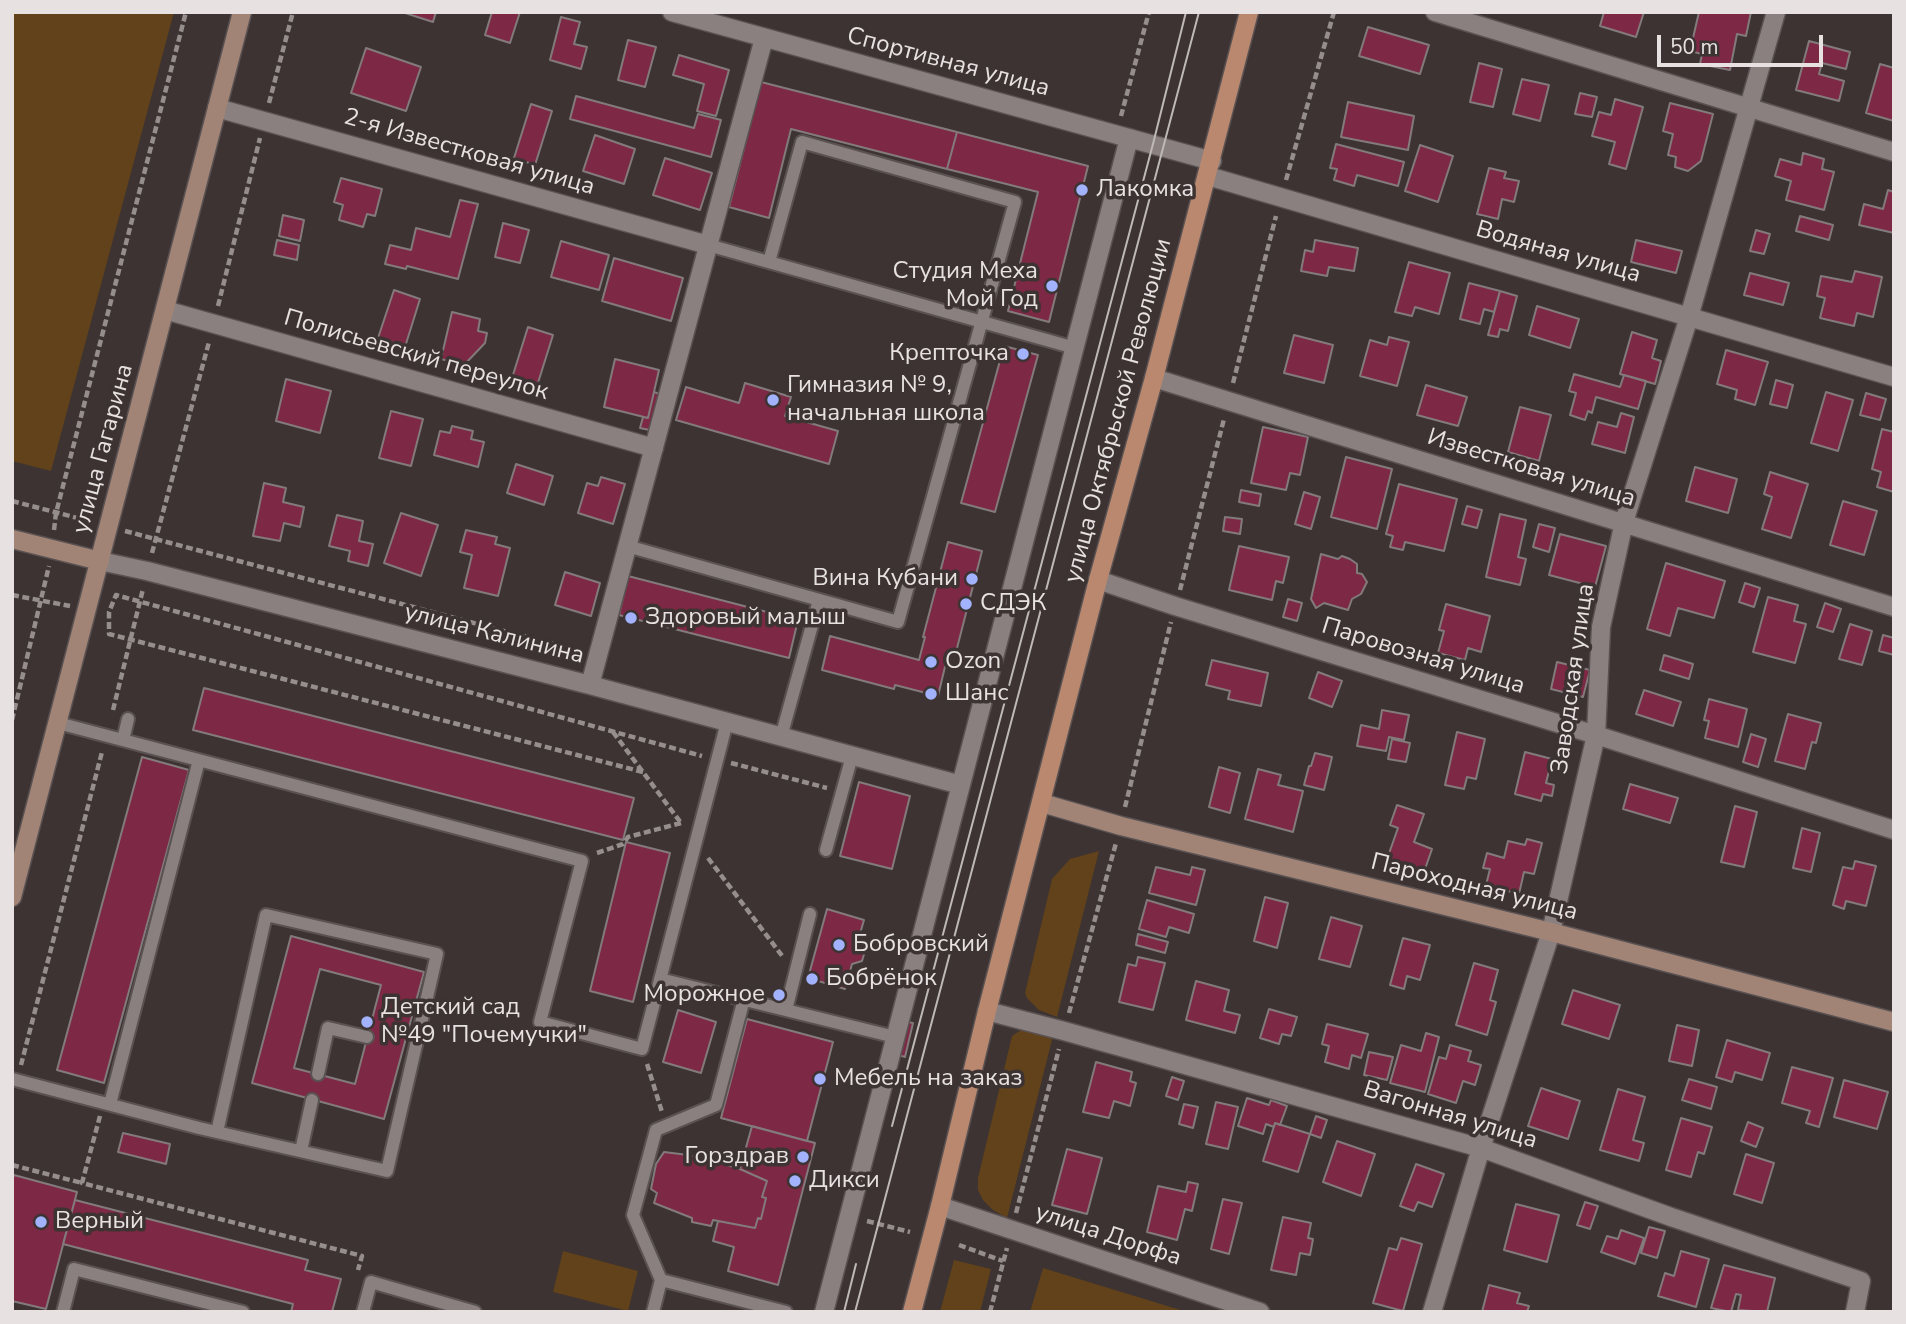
<!DOCTYPE html>
<html>
<head>
<meta charset="utf-8">
<style>
  body { margin:0 }
  #map { position:relative; width:1906px; height:1324px; overflow:hidden; background:#3c3332; font-family:"Nunito Sans",sans-serif }
  canvas { display:block }
  .frame { position:absolute; inset:0; border:14px solid #e7e1e1; pointer-events:none }
  .scale { position:absolute; left:1657px; top:35px; width:166px; height:32px; box-sizing:border-box; border:4px solid #e7e1e1; border-top:0; padding-left:9px; font-size:21px; line-height:24px; white-space:nowrap; color:#e7e1e1; -webkit-text-stroke:5px #3c3332; paint-order:stroke }
</style>
</head>
<body>
<div id="map">
<canvas width="1906" height="1324"></canvas>
<div class="frame"></div>
<div class="scale">50 m</div>
</div>
<script>
const c = document.querySelector('canvas').getContext('2d');
c.lineJoin = 'round';
function fill(path, color) {
  c.fillStyle = color;
  c.fill(path, 'evenodd');
}
function poly(rows) {
  const path = new Path2D();
  for (const r of rows) {
    path.moveTo(r[0], r[1]);
    for (let i = 2; i < r.length; i += 2) path.lineTo(r[i], r[i + 1]);
  }
  return path;
}
function strokePath(path, color, width, dash) {
  c.strokeStyle = color;
  c.lineWidth = width;
  c.lineCap = dash ? 'butt' : 'round';
  c.setLineDash(dash || []);
  c.stroke(path);
}
function write(font, color, halo, rows, align = 'center') {
  c.font = font + ' "Nunito Sans",sans-serif';
  c.lineWidth = 7;
  c.setLineDash([]);
  c.textBaseline = 'middle';
  c.strokeStyle = halo;
  c.fillStyle = color;
  for (const [text, x, y, turn = 0] of rows) {
    c.save();
    c.translate(x, y);
    c.rotate((+turn || 0) * Math.PI / 180);
    c.textAlign = isNaN(turn) ? turn : align;
    if (halo) c.strokeText(text, 0, 0);
    c.fillText(text, 0, 0);
    c.restore();
  }
}
const green = poly([
  [12,12,174,12,51,471,12,461],
  [1099,851,1057,1017,1039,1010,1027,998,1025,993,1052,879,1070,859],
  [1024,1028,1053,1036,1007,1218,993,1210,983,1200,978,1190,978,1178,1012,1036],
  [563,1251,638,1271,628,1311,553,1292],
  [954,1260,991,1269,980,1312,940,1312],
  [1043,1268,1187,1312,1030,1312]
]);
const building = poly([
  [402,12,436,12,433,22,402,12],
  [492,12,520,12,510,43,485,35,492,12],
  [1604,12,1644,12,1636,37,1600,26,1604,12],
  [1699,12,1751,12,1746,36,1737,34,1730,70,1700,64,1702,54,1690,51,1699,12],
  [561,17,580,22,574,44,587,47,581,69,550,60,561,17],
  [1368,27,1429,45,1420,74,1359,56,1368,27],
  [628,40,656,47,645,87,618,80,628,40],
  [1809,41,1850,52,1846,69,1822,63,1819,74,1844,81,1839,101,1796,90,1809,41],
  [366,48,421,67,406,111,351,93,366,48],
  [679,55,729,70,716,116,697,111,704,84,673,75,679,55],
  [1479,63,1502,69,1493,107,1470,102,1479,63],
  [1880,64,1894,68,1894,121,1866,113,1880,64],
  [1522,79,1549,85,1540,121,1513,114,1522,79],
  [761,82,957,132,947,169,791,129,769,218,729,207,761,82],
  [1580,93,1597,97,1592,117,1575,114,1580,93],
  [576,96,694,128,698,114,721,120,711,157,570,119,576,96],
  [1615,99,1643,107,1626,169,1609,164,1615,142,1592,136,1599,112,1611,115,1615,99],
  [1348,102,1414,116,1408,150,1341,137,1348,102],
  [1670,103,1713,114,1701,161,1688,171,1675,167,1676,157,1668,155,1673,134,1663,131,1670,103],
  [531,104,552,111,535,165,514,158,531,104],
  [957,132,1088,166,1049,322,1008,311,1038,192,947,169,957,132],
  [595,135,635,149,624,184,583,171,595,135],
  [1336,144,1404,162,1398,186,1357,175,1354,186,1334,180,1337,169,1330,168,1336,144],
  [1420,145,1453,156,1438,202,1405,191,1420,145],
  [1803,153,1824,159,1822,169,1834,172,1824,210,1786,200,1791,181,1775,176,1780,159,1801,165,1803,153],
  [665,158,712,173,700,210,653,195,665,158],
  [1489,168,1506,172,1504,178,1519,181,1514,202,1502,199,1498,219,1477,214,1489,168],
  [341,178,382,189,375,216,367,214,363,227,339,220,343,205,334,202,341,178],
  [1888,190,1894,192,1894,233,1859,225,1864,204,1883,209,1888,190],
  [460,200,478,204,458,279,407,266,406,269,385,264,390,245,411,250,416,228,450,237,460,200],
  [283,215,304,220,300,241,279,236,283,215],
  [1800,216,1833,225,1829,240,1796,231,1800,216],
  [503,223,529,230,520,263,495,257,503,223],
  [1756,230,1770,234,1764,254,1750,251,1756,230],
  [277,240,299,245,297,260,274,255,277,240],
  [1315,240,1358,248,1354,271,1329,267,1327,276,1301,271,1305,250,1313,252,1315,240],
  [1636,240,1682,251,1676,273,1631,262,1636,240],
  [561,241,609,255,599,290,551,277,561,241],
  [614,258,683,278,671,321,602,301,614,258],
  [1409,262,1450,273,1439,314,1415,307,1412,316,1395,312,1409,262],
  [1855,271,1882,277,1873,317,1857,313,1854,326,1820,318,1825,298,1817,296,1821,276,1852,282,1855,271],
  [1750,273,1789,283,1783,305,1744,295,1750,273],
  [1469,283,1500,291,1494,312,1484,309,1480,324,1460,319,1469,283],
  [394,290,420,299,405,347,378,338,394,290],
  [1500,291,1517,296,1508,331,1500,329,1498,337,1488,335,1500,291],
  [1537,306,1579,319,1570,348,1529,335,1537,306],
  [452,312,480,319,478,331,487,333,485,343,464,365,441,359,452,312],
  [528,327,553,335,537,386,512,378,528,327],
  [1632,332,1657,340,1652,358,1661,361,1655,384,1620,374,1632,332],
  [1294,335,1333,345,1324,383,1284,373,1294,335],
  [1389,337,1409,342,1397,386,1360,376,1370,340,1387,345,1389,337],
  [1004,346,1038,355,995,512,961,503,1004,346],
  [1726,350,1768,362,1755,405,1735,399,1737,390,1717,384,1726,350],
  [615,359,659,370,648,418,604,407,615,359],
  [1574,374,1620,387,1624,375,1646,381,1638,409,1596,397,1592,413,1588,411,1585,420,1570,415,1576,393,1569,391,1574,374],
  [286,379,331,391,320,433,276,421,286,379],
  [1776,380,1793,385,1787,408,1770,404,1776,380],
  [745,383,791,397,785,416,838,431,829,464,676,420,686,387,739,403,745,383],
  [1426,385,1467,397,1458,426,1417,415,1426,385],
  [654,392,663,395,654,431,640,428,643,417,648,418,654,392],
  [1826,392,1853,400,1838,451,1811,443,1826,392],
  [1866,393,1886,399,1880,420,1860,415,1866,393],
  [1520,407,1551,415,1539,461,1508,452,1520,407],
  [391,411,423,419,411,466,379,458,391,411],
  [1621,413,1634,417,1625,453,1592,444,1598,422,1617,427,1621,413],
  [452,426,473,431,471,439,484,442,478,467,434,455,440,431,450,433,452,426],
  [1263,427,1308,437,1300,475,1290,473,1286,490,1251,483,1263,427],
  [1882,429,1894,432,1894,492,1877,487,1881,472,1872,469,1882,429],
  [1346,457,1392,469,1377,529,1331,517,1346,457],
  [516,464,553,476,544,505,507,493,516,464],
  [1695,467,1737,479,1728,513,1686,501,1695,467],
  [1770,472,1808,484,1791,538,1762,529,1772,497,1764,494,1770,472],
  [601,477,625,484,613,524,578,513,587,483,598,486,601,477],
  [264,483,286,488,283,502,304,507,300,527,284,523,280,541,253,536,264,483],
  [1399,484,1457,499,1444,551,1405,542,1403,550,1390,547,1393,536,1386,534,1399,484],
  [1241,490,1261,494,1259,506,1239,502,1241,490],
  [1304,492,1320,497,1311,529,1295,524,1304,492],
  [1843,501,1877,511,1864,555,1830,545,1843,501],
  [1467,506,1482,510,1477,528,1462,524,1467,506],
  [401,513,438,525,421,576,384,563,401,513],
  [1500,514,1526,520,1518,557,1526,559,1520,585,1486,577,1500,514],
  [337,515,363,521,359,541,373,544,368,566,348,561,350,551,329,546,337,515],
  [1225,517,1242,519,1240,534,1223,531,1225,517],
  [1539,524,1555,528,1549,552,1533,547,1539,524],
  [466,530,497,537,495,544,510,548,498,596,464,588,472,555,460,552,466,530],
  [1560,534,1606,546,1595,587,1549,575,1560,534],
  [948,542,982,551,956,652,949,650,938,696,895,685,894,689,822,670,830,636,919,660,925,637,923,637,948,542],
  [1239,546,1289,557,1283,583,1276,581,1272,600,1229,590,1239,546],
  [1321,554,1338,559,1342,556,1350,559,1357,564,1357,573,1362,574,1367,582,1361,594,1352,599,1348,610,1324,603,1316,608,1311,599,1321,554],
  [1666,563,1725,581,1714,618,1678,608,1670,636,1647,629,1666,563],
  [565,572,600,583,591,616,555,605,565,572],
  [628,576,798,620,789,658,619,615,628,576],
  [1745,583,1760,588,1754,607,1739,602,1745,583],
  [1768,597,1798,605,1794,621,1806,624,1795,663,1753,652,1768,597],
  [1288,599,1302,603,1297,621,1283,617,1288,599],
  [1825,603,1841,609,1833,632,1817,627,1825,603],
  [1446,604,1490,616,1481,652,1468,648,1465,660,1438,653,1444,631,1439,630,1446,604],
  [1850,624,1872,631,1862,665,1839,659,1850,624],
  [1883,635,1894,638,1894,655,1879,651,1883,635],
  [1664,655,1693,664,1689,679,1660,670,1664,655],
  [1212,660,1268,673,1261,706,1228,699,1230,691,1206,685,1212,660],
  [1557,662,1590,670,1583,697,1551,689,1557,662],
  [1318,672,1342,681,1332,707,1309,698,1318,672],
  [204,688,634,798,623,840,193,730,204,688],
  [1644,690,1681,702,1673,726,1636,714,1644,690],
  [1709,699,1747,709,1738,747,1705,738,1709,721,1704,720,1709,699],
  [1382,710,1409,715,1404,740,1389,737,1386,751,1357,746,1361,725,1379,729,1382,710],
  [1788,714,1821,723,1816,743,1812,742,1805,769,1775,761,1788,714],
  [1457,732,1485,739,1476,779,1467,777,1464,789,1445,785,1457,732],
  [1751,734,1766,739,1758,767,1743,762,1751,734],
  [1392,739,1410,743,1406,762,1388,759,1392,739],
  [1525,752,1552,759,1546,783,1554,785,1552,796,1543,794,1541,801,1515,794,1525,752],
  [1315,753,1332,757,1324,790,1304,785,1309,766,1311,766,1315,753],
  [142,757,189,770,104,1083,57,1070,142,757],
  [1219,767,1240,773,1230,813,1209,807,1219,767],
  [1258,769,1281,775,1278,785,1303,791,1293,832,1245,819,1258,769],
  [859,782,910,796,892,869,840,856,859,782],
  [1630,784,1678,798,1670,823,1623,809,1630,784],
  [1397,805,1424,814,1414,842,1432,849,1424,872,1387,859,1398,828,1390,825,1397,805],
  [1735,806,1757,812,1744,867,1721,862,1735,806],
  [1802,828,1820,833,1811,872,1793,868,1802,828],
  [1527,839,1542,843,1534,874,1524,872,1519,894,1486,885,1490,869,1483,868,1487,853,1504,858,1508,841,1525,845,1527,839],
  [626,842,670,853,633,1002,590,991,626,842],
  [1855,861,1876,866,1866,906,1846,901,1844,909,1833,905,1843,867,1853,869,1855,861],
  [1156,867,1190,875,1192,867,1205,870,1196,905,1149,893,1156,867],
  [1265,897,1288,903,1277,948,1254,941,1265,897],
  [1147,900,1194,914,1189,933,1169,927,1166,937,1139,929,1147,900],
  [827,909,864,920,857,944,865,951,862,961,852,964,845,989,808,978,827,909],
  [1331,917,1362,926,1350,967,1319,959,1331,917],
  [1138,934,1168,942,1165,953,1136,945,1138,934],
  [291,936,424,972,384,1119,252,1083,291,936],
  [320,969,381,985,355,1084,294,1068,320,969],
  [1403,938,1430,945,1420,980,1407,976,1404,989,1390,985,1403,938],
  [1138,957,1165,963,1153,1010,1119,1002,1128,964,1136,966,1138,957],
  [1474,963,1498,970,1490,1000,1496,1002,1487,1035,1456,1025,1474,963],
  [1196,981,1229,990,1224,1011,1240,1015,1235,1033,1186,1020,1196,981],
  [1573,990,1620,1005,1609,1039,1562,1024,1573,990],
  [1269,1009,1297,1017,1291,1036,1282,1034,1279,1044,1260,1038,1269,1009],
  [678,1010,716,1022,701,1073,663,1062,678,1010],
  [747,1019,833,1042,807,1141,721,1118,747,1019],
  [902,1021,913,1023,905,1057,895,1054,902,1021],
  [1327,1024,1368,1034,1361,1058,1352,1055,1349,1069,1325,1062,1329,1046,1322,1044,1327,1024],
  [1677,1025,1699,1030,1692,1066,1669,1061,1677,1025],
  [1426,1033,1439,1037,1425,1092,1390,1083,1401,1045,1421,1051,1426,1033],
  [1727,1040,1770,1053,1762,1080,1735,1072,1732,1082,1716,1077,1727,1040],
  [1450,1045,1471,1051,1468,1061,1481,1065,1475,1085,1463,1081,1456,1103,1428,1094,1439,1057,1446,1059,1450,1045],
  [1369,1052,1393,1057,1387,1080,1364,1075,1369,1052],
  [1096,1062,1132,1072,1130,1081,1136,1083,1130,1106,1114,1101,1109,1118,1083,1112,1096,1062],
  [1792,1067,1833,1078,1819,1127,1806,1123,1810,1111,1782,1103,1792,1067],
  [1172,1077,1184,1081,1178,1100,1166,1096,1172,1077],
  [1689,1079,1717,1087,1711,1109,1682,1100,1689,1079],
  [1844,1080,1888,1092,1877,1129,1834,1117,1844,1080],
  [1541,1088,1580,1101,1568,1139,1528,1126,1541,1088],
  [1618,1089,1645,1097,1633,1140,1644,1143,1639,1161,1600,1150,1618,1089],
  [1247,1098,1269,1105,1271,1100,1287,1106,1280,1125,1275,1123,1274,1127,1266,1124,1263,1134,1238,1126,1247,1098],
  [1216,1102,1238,1107,1228,1149,1206,1144,1216,1102],
  [1184,1104,1198,1107,1193,1128,1179,1124,1184,1104],
  [1316,1116,1327,1120,1321,1138,1310,1134,1316,1116],
  [1681,1118,1712,1127,1704,1154,1698,1152,1691,1177,1666,1170,1681,1118],
  [1748,1122,1763,1128,1756,1147,1741,1141,1748,1122],
  [1275,1123,1310,1134,1298,1172,1263,1161,1275,1123],
  [752,1126,815,1143,778,1285,728,1271,734,1247,713,1241,718,1221,755,1228,758,1218,761,1219,766,1198,762,1197,767,1181,740,1169,752,1126],
  [123,1133,170,1144,166,1164,118,1152,123,1133],
  [1337,1141,1375,1154,1361,1196,1323,1182,1337,1141],
  [1067,1149,1102,1158,1087,1214,1052,1205,1067,1149],
  [664,1152,688,1155,711,1160,740,1169,767,1181,762,1197,766,1198,761,1219,758,1218,755,1228,713,1220,711,1226,692,1222,692,1218,654,1203,657,1193,651,1189,656,1164,664,1152],
  [1746,1154,1774,1163,1762,1203,1734,1194,1746,1154],
  [1416,1164,1444,1174,1432,1207,1418,1202,1414,1211,1400,1206,1416,1164],
  [14,1175,77,1192,46,1309,12,1301,12,1181,14,1175],
  [1188,1182,1198,1184,1192,1211,1185,1209,1177,1240,1147,1232,1158,1186,1186,1192,1188,1182],
  [1223,1199,1242,1203,1229,1254,1211,1249,1223,1199],
  [75,1200,308,1260,305,1270,341,1279,332,1312,291,1312,293,1304,63,1244,75,1200],
  [1585,1202,1598,1206,1590,1229,1577,1225,1585,1202],
  [1516,1204,1559,1215,1547,1262,1504,1250,1516,1204],
  [1283,1217,1311,1223,1308,1238,1313,1239,1310,1255,1300,1253,1296,1275,1271,1270,1283,1217],
  [1649,1227,1665,1231,1657,1258,1641,1253,1649,1227],
  [1621,1230,1644,1238,1635,1264,1601,1252,1607,1236,1618,1239,1621,1230],
  [1401,1238,1422,1244,1403,1311,1373,1303,1389,1248,1397,1250,1401,1238],
  [1681,1251,1709,1259,1696,1307,1658,1296,1665,1273,1674,1276,1681,1251],
  [1724,1265,1775,1278,1767,1312,1738,1310,1741,1295,1736,1294,1731,1312,1711,1308,1724,1265],
  [1489,1285,1520,1293,1517,1303,1529,1306,1527,1312,1482,1312,1489,1285]
]);
const path = poly([
  [269,103,293,12],
  [1121,116,1149,12],
  [1286,180,1334,12],
  [218,306,260,138],
  [1233,383,1276,216],
  [12,501,93,522],
  [54,530,56,513,186,12],
  [125,531,580,651],
  [152,553,209,342],
  [1180,590,1224,419],
  [12,595,70,606],
  [113,710,143,589],
  [12,720,49,566],
  [613,732,681,823],
  [731,763,827,788],
  [643,772,109,634,109,612,116,595,702,756],
  [1125,807,1171,622],
  [597,853,623,844,628,837,681,823],
  [708,858,783,957],
  [1069,1013,1116,843],
  [647,1064,662,1112],
  [21,1065,102,752],
  [100,1116,82,1183,362,1256,358,1270],
  [12,1165,82,1183],
  [1016,1213,1059,1049],
  [867,1221,910,1232],
  [959,1245,1003,1261],
  [990,1312,1007,1248]
]);
const lane = poly([
  [708,245,1075,348],
  [627,546,898,622,1015,202,802,142,769,262],
  [58,723,582,861,540,1022,642,1049,727,722],
  [781,737,819,600],
  [123,740,128,719],
  [826,850,852,756],
  [660,979,895,1037],
  [786,1010,810,914],
  [318,1074,328,1028,367,1037],
  [12,1079,199,1128,387,1171,437,954,266,915,217,1132],
  [110,1104,199,760],
  [301,1151,312,1100],
  [661,1280,786,1312],
  [63,1312,74,1269,243,1312],
  [363,1312,371,1282,475,1312],
  [653,1312,661,1280,633,1215,656,1130,716,1105,744,999]
]);
const street = poly([
  [672,12,1212,161],
  [1435,12,1894,152],
  [217,108,708,245],
  [1208,176,1894,377],
  [165,310,654,448],
  [1154,378,1894,607],
  [100,561,147,571,590,685,961,785],
  [1098,580,1175,606,1596,735,1894,830],
  [590,685,764,38],
  [987,1011,1064,1031,1481,1148,1671,1217,1861,1281,1855,1312],
  [940,1206,1260,1312],
  [824,1312,1129,138],
  [1432,1312,1481,1148,1551,932,1596,735,1601,627,1624,522,1689,317,1776,12]
]);
const secondary = poly([
  [12,539,100,561],
  [1042,803,1121,826,1551,932,1894,1022],
  [12,897,242,12]
]);
const primary = poly([
  [912,1312,940,1206,987,1011,1098,580,1154,378,1249,12]
]);
const tram = poly([
  [892,1126,1153,144,1186,12],
  [844,1312,856,1264],
  [855,1312,1199,12]
]);
const markers = [
  [1082,190,7,"#a2b2fd"],
  [1052,286,7,"#a2b2fd"],
  [1023,354,7,"#a2b2fd"],
  [773,400,7,"#a2b2fd"],
  [972,579,7,"#a2b2fd"],
  [966,604,7,"#a2b2fd"],
  [631,618,7,"#a2b2fd"],
  [931,662,7,"#a2b2fd"],
  [931,694,7,"#a2b2fd"],
  [839,945,7,"#a2b2fd"],
  [812,979,7,"#a2b2fd"],
  [779,995,7,"#a2b2fd"],
  [367,1022,7,"#a2b2fd"],
  [820,1079,7,"#a2b2fd"],
  [803,1157,7,"#a2b2fd"],
  [795,1181,7,"#a2b2fd"],
  [41,1222,7,"#a2b2fd"]
];
const streetNames = [
  ["Спортивная улица",948,63,15],
  ["2-я Известковая улица",469,153,16],
  ["Водяная улица",1558,253,16],
  ["Полисьевский переулок",416,356,16],
  ["улица Октябрьской Революции",1119,411,-75],
  ["улица Гагарина",104,449,-75],
  ["Известковая улица",1531,469,17],
  ["улица Калинина",494,635,14],
  ["Паровозная улица",1423,657,17],
  ["Заводская улица",1574,679,-82],
  ["Пароходная улица",1474,888,14],
  ["Вагонная улица",1450,1116,17],
  ["улица Дорфа",1108,1236,18]
];
const poiNames = [
  ["Лакомка",1096,190],
  ["Студия Меха",1038,272,"right"],
  ["Мой Год",1038,300,"right"],
  ["Крепточка",1009,354,"right"],
  ["Гимназия № 9,",787,386],
  ["начальная школа",787,414],
  ["Вина Кубани",958,579,"right"],
  ["СДЭК",980,604],
  ["Здоровый малыш",645,618],
  ["Ozon",945,662],
  ["Шанс",945,694],
  ["Бобровский",853,945],
  ["Бобрёнок",826,979],
  ["Морожное",765,995,"right"],
  ["Детский сад",381,1008],
  ["№49 \"Почемучки\"",381,1036],
  ["Мебель на заказ",834,1079],
  ["Горздрав",789,1157,"right"],
  ["Дикси",809,1181],
  ["Верный",55,1222]
];
fill(green, '#61421a');
fill(building, '#7d2945');
strokePath(building, '#837a7c', 2);
strokePath(lane, '#5a5252', 16);
strokePath(street, '#5a5252', 21);
strokePath(secondary, '#5a5252', 21);
strokePath(primary, '#5a5252', 21);
strokePath(path, '#958e8d', 4.5, [7, 3.5]);
strokePath(lane, '#8a807f', 12);
strokePath(street, '#8a807f', 18);
strokePath(secondary, '#a28477', 18);
strokePath(primary, '#ba886f', 18);
strokePath(tram, '#bfb8b8', 2);
for (const [x, y, r, color] of markers) {
  const dot = new Path2D();
  dot.arc(x, y, r, 0, 2 * Math.PI);
  c.fillStyle = color;
  c.fill(dot);
  strokePath(dot, '#3c3332', 2.5);
}
write('24px', '#e7e1e1', '#3c3332', streetNames);
write('24px', '#e7e1e1', '#3c3332', poiNames, 'left');
</script>
</body>
</html>
